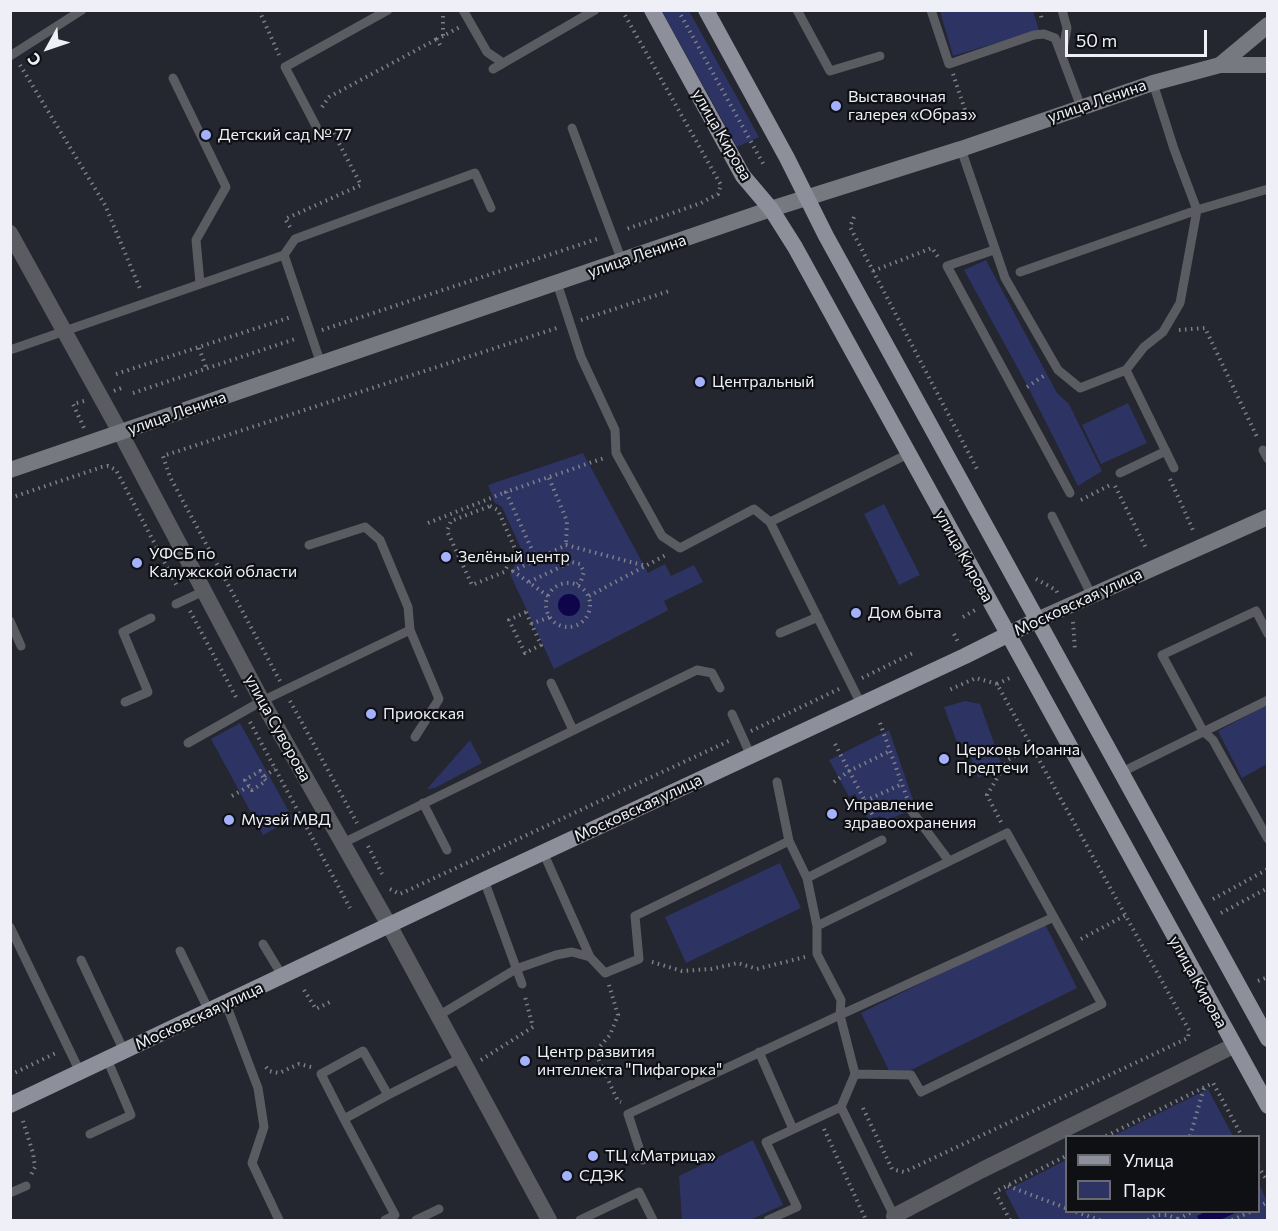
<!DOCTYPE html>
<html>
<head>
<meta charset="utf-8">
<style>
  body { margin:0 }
  #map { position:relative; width:1278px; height:1231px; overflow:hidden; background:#242630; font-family:Commissioner,sans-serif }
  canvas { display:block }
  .frame { position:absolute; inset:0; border:12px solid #eff0f7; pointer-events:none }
  .legend { position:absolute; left:1065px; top:1135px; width:195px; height:78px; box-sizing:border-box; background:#0f1014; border:2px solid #696a6f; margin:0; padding:8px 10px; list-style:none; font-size:18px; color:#eff0f7 }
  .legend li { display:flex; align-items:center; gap:12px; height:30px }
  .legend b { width:30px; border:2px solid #696a6f }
  .north { position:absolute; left:18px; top:18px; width:60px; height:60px; -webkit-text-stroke:4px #0f1014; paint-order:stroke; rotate:230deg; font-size:16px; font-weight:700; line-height:24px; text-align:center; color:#eff0f7 }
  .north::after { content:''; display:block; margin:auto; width:21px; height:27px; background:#eff0f7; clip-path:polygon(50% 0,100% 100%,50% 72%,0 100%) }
  .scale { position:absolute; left:1065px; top:30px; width:142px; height:27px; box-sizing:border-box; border:3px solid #eff0f7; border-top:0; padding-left:8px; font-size:18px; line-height:21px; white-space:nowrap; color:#eff0f7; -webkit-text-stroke:4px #0f1014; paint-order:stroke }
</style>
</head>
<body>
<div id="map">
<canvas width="1278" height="1231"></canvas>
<div class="frame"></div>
<ul class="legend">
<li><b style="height:8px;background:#8d909a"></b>Улица</li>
<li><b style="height:16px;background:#2d3363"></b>Парк</li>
</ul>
<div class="north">С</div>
<div class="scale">50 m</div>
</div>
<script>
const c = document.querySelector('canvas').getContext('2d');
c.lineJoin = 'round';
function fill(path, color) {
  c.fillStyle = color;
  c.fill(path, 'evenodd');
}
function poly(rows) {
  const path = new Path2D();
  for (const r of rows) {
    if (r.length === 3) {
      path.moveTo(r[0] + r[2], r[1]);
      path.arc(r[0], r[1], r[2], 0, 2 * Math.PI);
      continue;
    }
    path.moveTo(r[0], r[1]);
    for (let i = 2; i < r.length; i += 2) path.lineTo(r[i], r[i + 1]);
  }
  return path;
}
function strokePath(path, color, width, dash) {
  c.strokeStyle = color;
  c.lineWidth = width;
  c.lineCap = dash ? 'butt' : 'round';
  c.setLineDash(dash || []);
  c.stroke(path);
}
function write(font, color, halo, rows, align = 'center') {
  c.font = font + ' Commissioner,sans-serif';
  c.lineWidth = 4.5;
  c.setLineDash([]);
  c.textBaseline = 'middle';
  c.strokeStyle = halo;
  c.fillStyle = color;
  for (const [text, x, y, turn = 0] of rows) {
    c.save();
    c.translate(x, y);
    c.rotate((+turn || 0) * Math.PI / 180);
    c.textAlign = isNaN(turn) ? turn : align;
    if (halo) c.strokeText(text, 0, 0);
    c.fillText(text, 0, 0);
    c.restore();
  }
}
const green = poly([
  [662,11,689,11,759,137,737,147],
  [940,11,1033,11,1039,30,953,56],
  [986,260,1057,393,1069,404,1102,471,1078,486,1028,387,964,270],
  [1128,403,1147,443,1101,464,1082,425],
  [583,453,648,573,665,564,671,576,694,565,703,582,664,601,668,610,665,612,554,669,510,574,522,551,502,507,495,503,488,485],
  [884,504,920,575,899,585,864,514],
  [965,701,980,704,1001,762,993,771,978,778,966,743,958,745,944,707],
  [1267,705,1267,764,1242,778,1218,731],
  [240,723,293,819,263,835,211,739],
  [889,730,916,808,883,822,880,816,869,821,855,794,849,797,829,760],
  [470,740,482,763,435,788,427,789],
  [780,863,801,908,686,963,665,917],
  [1044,922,1077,988,893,1079,861,1013],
  [1208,1089,1233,1136,1113,1136],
  [753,1140,783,1205,750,1220,682,1220,679,1176],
  [1066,1160,1066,1212,1258,1212,1259,1184,1267,1201,1267,1220,1020,1220,1005,1191]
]);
const water = poly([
  [569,605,11],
  [1205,1212,1237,1212,1220,1220,1199,1220,1197,1216]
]);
const path = poly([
  [259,10,279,55],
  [443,10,443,36,460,27],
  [622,10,721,185,718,194,701,203,624,230],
  [678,10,765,167],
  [1040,10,1042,21],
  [440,45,437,39,443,36],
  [20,65,105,205,141,291],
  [953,74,969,122],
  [322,107,329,97,437,39],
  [854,217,850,227,977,469],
  [290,227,285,219,361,185,332,130],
  [873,271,932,248,938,257],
  [581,320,672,290],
  [322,330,600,238],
  [1179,330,1205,328,1258,439],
  [199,348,207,370],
  [116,374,291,317],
  [1027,387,1045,375],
  [114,391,124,387],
  [133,393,298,338],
  [84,401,73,404,84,428],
  [549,478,567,521,566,545],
  [1170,479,1193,530],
  [1115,486,1147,550],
  [10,498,102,467,108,466,116,470,178,588],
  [1081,500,1112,484],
  [490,506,498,510,516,551,504,572,472,585,447,531,451,521,490,506],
  [428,523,506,492],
  [536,559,506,492,604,458],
  [1036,579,1056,590,1058,594],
  [529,582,571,562,580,564,584,572,581,581,577,584],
  [568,605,22],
  [548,596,513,571,566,545,646,566],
  [589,596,666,555],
  [190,611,237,699],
  [526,612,541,645,525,653,509,620,526,612],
  [963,617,975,610],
  [1073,622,1075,650],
  [531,624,550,617],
  [954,634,958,642],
  [862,678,915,652],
  [280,681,170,477,163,456,560,327],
  [997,684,1012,677],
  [290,701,357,823],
  [250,722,350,908],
  [880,723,907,798],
  [751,731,839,689],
  [835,744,874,818],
  [834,782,849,771,890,751],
  [249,786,245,780,260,771,263,777],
  [232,796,249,786,252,790,266,781,263,777,275,769],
  [865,801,902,784],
  [1001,822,987,795,1008,760,1031,746],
  [368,846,382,874],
  [390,889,400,894,731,740],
  [1213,899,1268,869],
  [1221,913,1268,888],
  [1081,939,1126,915],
  [652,962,682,971,711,969,738,963,757,969,805,957],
  [1258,981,1268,977],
  [609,985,618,1015,610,1035,595,1052,618,1101,621,1102],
  [304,990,316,1009,332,1001],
  [481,1060,533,1027,525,997],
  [266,1067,269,1071,279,1073,299,1064,311,1067],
  [10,1075,56,1053],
  [863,1108,892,1169,904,1172,1188,1038,1189,1030,997,684,976,678,949,690],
  [23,1121,33,1153,35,1167,31,1175],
  [824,1129,866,1220],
  [1106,1136,1213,1083,1242,1136],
  [1190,1136,1204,1088],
  [1258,1166,1268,1182],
  [1008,1186,1066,1208],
  [1258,1207,1268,1202],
  [1076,1212,1100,1220],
  [1178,1219,1192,1212],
  [1010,1220,995,1192,1066,1156],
  [1148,1220,1157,1215,1167,1215,1180,1220],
  [1232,1220,1250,1212]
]);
const service = poly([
  [463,10,487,52,503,63],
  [797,10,830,71,880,56],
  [931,10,949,64,1034,35,1044,34,1055,38,1081,107],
  [1062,10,1067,28,1062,55],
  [10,56,82,10],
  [493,69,595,10],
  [173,78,226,187,196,240,200,283],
  [1153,83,1174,149,1197,210,1180,303,1163,332,1144,347,1126,370,1174,468],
  [572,128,622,261],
  [318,136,316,126,285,67,388,10],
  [961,149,1005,278,1058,370,1080,388,1126,370],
  [994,250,947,266,1070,493],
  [284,255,321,364],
  [1020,272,1197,210,1268,189],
  [557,283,581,357,615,430,616,453,662,536,680,548,754,509,770,522,861,704],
  [10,350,284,255,295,239,475,173,491,208],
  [1263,450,1268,459],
  [1120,473,1166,451],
  [1052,516,1091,594],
  [770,522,908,454],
  [309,545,365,527,380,540,408,607,410,630],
  [176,604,204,591],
  [10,621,21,646],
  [780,633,818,617],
  [1268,634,1256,611,1162,655,1203,731,1213,740,1268,839],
  [551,683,573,730],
  [125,702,148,692,123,632,151,618],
  [732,714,751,756],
  [188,743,262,701,410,630,439,699,415,737],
  [1120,773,1268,700],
  [777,782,789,841],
  [423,803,447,850],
  [911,810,949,861],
  [343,843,697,670,712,673,720,688],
  [543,852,590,957],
  [807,878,882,840],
  [484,880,522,984],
  [10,927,80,1072],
  [263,944,283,977],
  [180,951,209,1011],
  [81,960,124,1051],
  [226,1004,258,1088,264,1127,252,1163,279,1220],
  [438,1016,516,969,556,955,572,952,590,957,605,973,639,959,635,916,789,841,807,878,817,926],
  [759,1052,793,1129],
  [344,1119,321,1074,363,1051,388,1095,461,1058],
  [90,1134,131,1115,107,1059],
  [643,1160,628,1114,840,1015,841,1000,817,954,817,926,1007,833,1102,1004,921,1092,911,1075,855,1074],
  [10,1193,26,1186],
  [894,1216,841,1107,855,1074,840,1015,1054,917],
  [385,1220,395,1215,344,1119,388,1095],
  [416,1220,439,1209],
  [580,1220,639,1192,653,1220],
  [768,1220,797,1207,766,1142,841,1107]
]);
const minor = poly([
  [896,1220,894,1216,982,1170,1233,1046]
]);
const tertiary = poly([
  [10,233,120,432,262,701,389,925,549,1220]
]);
const secondary = poly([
  [1220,65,1268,25],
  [10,470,771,209,961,149,1153,83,1220,65,1268,65],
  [1037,620,1268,517]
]);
const primary = poly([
  [652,10,743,176,771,209,795,247,1268,1106],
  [706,10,787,158,826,236,1268,1039],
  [10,1105,484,880,965,656,1037,620]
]);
const markers = [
  [836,106,6,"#a4b1fc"],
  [206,135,6,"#a4b1fc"],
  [700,382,6,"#a4b1fc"],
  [446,557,6,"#a4b1fc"],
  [137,563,6,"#a4b1fc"],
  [856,613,6,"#a4b1fc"],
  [371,714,6,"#a4b1fc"],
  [944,759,6,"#a4b1fc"],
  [832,814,6,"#a4b1fc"],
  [229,820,6,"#a4b1fc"],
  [525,1061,6,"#a4b1fc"],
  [593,1156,6,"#a4b1fc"],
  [567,1176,6,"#a4b1fc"]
];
const poiNames = [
  ["Выставочная",848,97],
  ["галерея «Образ»",848,115],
  ["Детский сад № 77",218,135],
  ["Центральный",712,382],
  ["УФСБ по",149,554],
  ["Калужской области",149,572],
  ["Зелёный центр",458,557],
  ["Дом быта",868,613],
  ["Приокская",383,714],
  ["Церковь Иоанна",956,750],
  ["Предтечи",956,768],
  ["Управление",844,805],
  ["здравоохранения",844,823],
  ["Музей МВД",241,820],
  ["Центр развития",537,1052],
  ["интеллекта \"Пифагорка\"",537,1070],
  ["ТЦ «Матрица»",605,1156],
  ["СДЭК",579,1176]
];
const streetNames = [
  ["улица Ленина",1097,101,-19],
  ["улица Кирова",722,135,60],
  ["улица Ленина",637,256,-19],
  ["улица Ленина",177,413,-19],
  ["улица Кирова",964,556,61],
  ["Московская улица",1078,602,-25],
  ["улица Суворова",278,728,61],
  ["Московская улица",638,808,-25],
  ["улица Кирова",1198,982,61],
  ["Московская улица",199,1016,-25]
];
fill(green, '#2d3363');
fill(water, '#0f054a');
strokePath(path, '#7e8088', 4, [1.5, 4.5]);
strokePath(service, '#5a5c61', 9);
strokePath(minor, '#5a5c61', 16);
strokePath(tertiary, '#5a5c61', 16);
strokePath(secondary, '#777981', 16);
strokePath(primary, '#8d909a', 16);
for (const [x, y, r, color] of markers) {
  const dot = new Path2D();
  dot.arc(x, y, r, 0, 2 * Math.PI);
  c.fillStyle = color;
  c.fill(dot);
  strokePath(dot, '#0f1014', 2);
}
write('16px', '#eff0f7', '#0f1014', poiNames, 'left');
write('16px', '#eff0f7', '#0f1014', streetNames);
</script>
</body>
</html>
